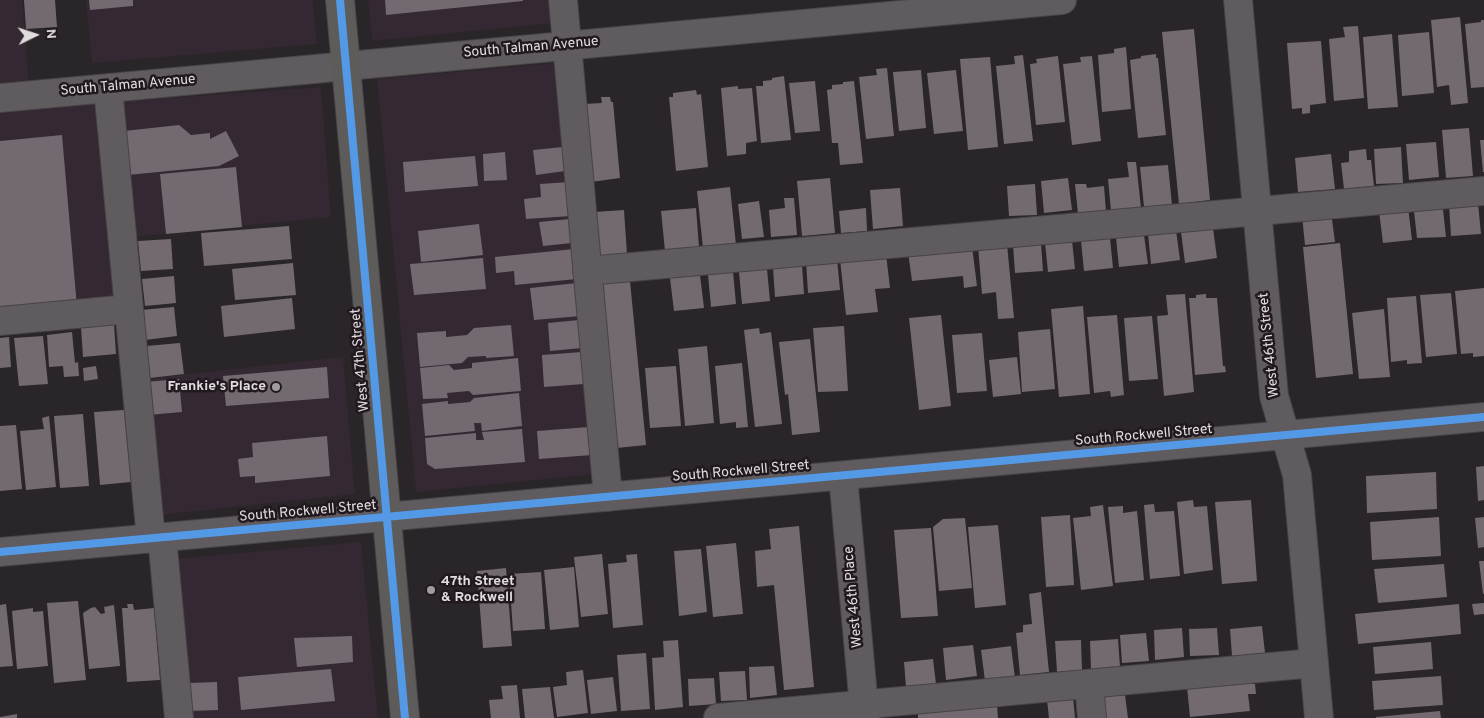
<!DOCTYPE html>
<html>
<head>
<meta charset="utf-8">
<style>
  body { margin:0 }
  #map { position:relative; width:1484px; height:718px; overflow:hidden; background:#292528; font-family:Overpass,sans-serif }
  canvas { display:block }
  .north { position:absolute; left:10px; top:10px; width:50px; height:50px; -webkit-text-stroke:4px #21191f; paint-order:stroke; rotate:86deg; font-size:14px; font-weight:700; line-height:20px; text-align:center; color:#e1dce0 }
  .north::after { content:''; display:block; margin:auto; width:18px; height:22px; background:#e1dce0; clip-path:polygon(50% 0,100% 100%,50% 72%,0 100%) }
</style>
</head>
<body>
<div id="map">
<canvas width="1484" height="718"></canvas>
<div class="north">N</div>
</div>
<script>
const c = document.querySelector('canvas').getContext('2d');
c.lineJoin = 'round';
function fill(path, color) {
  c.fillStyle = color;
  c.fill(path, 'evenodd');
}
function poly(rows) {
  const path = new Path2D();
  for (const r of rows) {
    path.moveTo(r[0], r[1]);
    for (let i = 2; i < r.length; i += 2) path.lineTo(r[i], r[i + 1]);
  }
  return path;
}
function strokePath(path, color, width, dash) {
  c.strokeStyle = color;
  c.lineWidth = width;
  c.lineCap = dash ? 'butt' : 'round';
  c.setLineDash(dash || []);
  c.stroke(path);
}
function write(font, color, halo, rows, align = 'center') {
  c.font = font + ' Overpass,sans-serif';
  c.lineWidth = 5;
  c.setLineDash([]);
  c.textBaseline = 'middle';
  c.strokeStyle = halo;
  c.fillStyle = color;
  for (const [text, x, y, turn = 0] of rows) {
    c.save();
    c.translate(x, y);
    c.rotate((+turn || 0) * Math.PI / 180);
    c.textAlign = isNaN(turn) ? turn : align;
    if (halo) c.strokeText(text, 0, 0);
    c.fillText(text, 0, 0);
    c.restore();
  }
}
const built = poly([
  [0,0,22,0,30,95,110,102,321,87,331,217,122,238,129,309,0,321],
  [86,0,313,0,317,44,92,63],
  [368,0,563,0,565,22,372,41],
  [569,62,606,473,416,492,377,79],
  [343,357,355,494,149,516,136,380],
  [361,542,378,718,179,718,164,560]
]);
const building = poly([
  [24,0,55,0,57,27,26,29],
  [89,0,133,0,133,6,90,10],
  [385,0,523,0,523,1,386,15],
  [1460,17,1468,103,1451,105,1449,85,1437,87,1431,20],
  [1481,20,1484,20,1484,87,1471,88,1465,24,1481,22],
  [1358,26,1364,98,1334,101,1329,39,1345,37,1343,27],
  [1194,29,1210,200,1179,204,1162,32],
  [1429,32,1434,93,1402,96,1398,35],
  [1392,34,1398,107,1368,109,1363,37],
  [1321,41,1326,103,1310,105,1310,113,1302,114,1302,108,1292,109,1287,43],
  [1126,47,1131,109,1102,112,1098,55,1114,53,1114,49],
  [1156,54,1156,58,1158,58,1166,135,1138,138,1130,60,1141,58,1141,56],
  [1023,55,1033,141,1004,144,996,66,1015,64,1014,56],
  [1058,56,1065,122,1036,125,1030,64,1037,63,1036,59],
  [1092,56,1101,141,1072,145,1063,64,1081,62,1080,57],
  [990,57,998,147,968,150,960,59],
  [887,68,894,136,866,139,859,77,877,75,876,69],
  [921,70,926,128,899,131,893,72],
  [956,70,963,131,934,134,927,73],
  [784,76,791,140,761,143,756,86,763,86,763,81,772,80,772,78],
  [815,81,820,131,795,133,789,83],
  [854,81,863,163,840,165,838,143,832,143,827,90,832,89,832,85,843,84,843,82],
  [738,86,738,89,752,88,757,141,746,143,746,154,727,156,721,88],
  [696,90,697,95,701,94,708,167,676,171,669,97,673,97,673,93],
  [601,97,610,97,611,102,613,102,620,178,591,182,583,104,602,103],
  [179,125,191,135,210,133,210,139,226,131,239,156,219,166,128,175,124,131],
  [1469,128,1473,176,1446,178,1442,130],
  [62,135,77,307,0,314,0,141],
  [1480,140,1484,140,1484,172,1483,172],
  [1436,142,1439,177,1409,180,1406,144],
  [563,147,565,171,536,175,533,150],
  [1401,147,1403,183,1376,184,1374,149],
  [1366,149,1367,160,1371,160,1374,186,1344,189,1341,163,1349,162,1349,151],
  [505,152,507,180,484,181,483,154],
  [1331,154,1335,189,1298,192,1295,158],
  [475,156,478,186,405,192,403,162],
  [1127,162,1136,162,1141,208,1111,211,1108,179,1129,177],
  [1168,165,1172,205,1144,207,1140,167],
  [236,167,242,227,166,234,160,174],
  [830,178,835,233,802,236,797,181],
  [1068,178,1072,210,1044,213,1041,181],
  [569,182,571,216,526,219,524,199,541,197,540,184],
  [1035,184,1037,215,1009,216,1007,186],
  [1075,184,1086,184,1087,188,1104,186,1106,212,1078,214],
  [730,187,736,245,703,248,697,191],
  [900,188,903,226,873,229,870,190],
  [784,198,794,198,797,235,771,237,769,210,785,208],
  [759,201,764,237,742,239,738,204],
  [1478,203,1481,234,1451,236,1449,205],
  [1408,207,1412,240,1383,243,1379,211],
  [696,208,699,247,665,251,661,211],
  [866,208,867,231,841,233,839,211],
  [1443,209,1446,237,1417,238,1414,211],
  [624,210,627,254,597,256,594,212],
  [1331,212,1335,242,1305,245,1302,216],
  [570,219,572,243,543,246,539,222],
  [479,224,483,255,421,262,418,231],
  [289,226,292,259,204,266,201,233],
  [1213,228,1217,258,1185,263,1181,232],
  [1176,230,1180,260,1151,264,1148,234],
  [1144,235,1148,264,1119,267,1116,238],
  [1110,238,1113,268,1084,271,1081,241],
  [171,239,173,269,141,271,138,241],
  [1072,240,1075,269,1048,272,1045,243],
  [1041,243,1043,271,1015,273,1013,245],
  [1340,243,1353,374,1316,378,1303,247],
  [1007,244,1014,318,998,319,996,292,982,294,978,246],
  [972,246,977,286,964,288,963,276,912,281,908,252],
  [574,249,577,279,515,285,514,271,496,273,495,257],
  [886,254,890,288,875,289,878,312,846,315,840,259],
  [483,258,486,289,414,295,410,264],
  [837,259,840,290,808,293,806,261],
  [293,263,296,295,235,300,232,269],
  [802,265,804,294,775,297,773,268],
  [767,269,770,301,742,304,739,272],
  [733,272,736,304,711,307,708,275],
  [700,275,704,308,674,311,670,278],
  [174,276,176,303,145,306,142,279],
  [630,281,646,445,617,448,600,283],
  [577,283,581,316,534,320,530,288],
  [1484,288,1484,356,1473,357,1473,353,1461,354,1455,291],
  [1451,293,1457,354,1426,357,1420,295],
  [1185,294,1194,392,1164,396,1157,316,1168,315,1166,295],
  [1206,294,1206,298,1217,298,1223,366,1225,366,1226,372,1195,375,1189,298,1196,298,1196,295],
  [1416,296,1422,363,1407,364,1407,360,1391,362,1387,298],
  [292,298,295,329,224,337,221,306],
  [1083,306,1090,394,1059,397,1051,309],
  [174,307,177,336,145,340,141,310],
  [1384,309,1390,377,1359,379,1352,313],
  [941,315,951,406,919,410,909,318],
  [1117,315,1124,395,1111,397,1110,391,1094,393,1087,317],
  [1152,316,1158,379,1129,381,1124,318],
  [579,320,582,348,550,351,548,323],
  [114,324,116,354,83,357,81,327],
  [511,325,514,356,486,358,486,356,468,357,462,363,420,367,417,333,446,331,446,337,467,335,474,328],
  [844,326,848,391,818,392,813,328],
  [759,328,760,334,771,332,782,424,755,427,744,330],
  [1050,329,1055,389,1022,392,1018,332],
  [72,332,75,363,78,362,79,376,64,377,63,366,49,367,47,335],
  [982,333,987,391,957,393,952,335],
  [43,336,48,384,19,386,14,338],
  [9,337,11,367,0,368,0,338],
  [810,339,820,432,792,435,788,394,785,395,779,342],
  [180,343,184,374,150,378,146,346],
  [707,346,714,423,685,426,678,349],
  [582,352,584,384,544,387,542,355],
  [1017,357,1021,394,993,397,989,360],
  [518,358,521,391,473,395,469,391,447,393,448,398,423,399,420,368,449,365,454,370,472,368,472,363],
  [742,363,748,427,736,428,736,422,720,424,715,366],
  [96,366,98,379,84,381,83,368],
  [676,366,681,426,650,428,645,368],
  [327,367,329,398,226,406,223,376],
  [179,379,182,412,148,415,145,382],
  [519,393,522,426,482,431,481,423,474,423,475,431,425,436,422,404,448,401,448,404,470,402,474,398],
  [124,410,131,482,100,485,94,412],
  [83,414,89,486,60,488,54,416],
  [49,416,56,487,26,490,20,431,44,429,42,418],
  [16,425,22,489,0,491,0,426],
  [589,427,592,455,539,459,537,431],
  [522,429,525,462,435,469,427,464,425,438,476,433,476,440,484,440,482,432],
  [327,436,330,476,255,483,255,476,240,477,238,459,253,457,252,443],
  [1484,466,1484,500,1478,501,1476,467],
  [1436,472,1437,509,1367,513,1366,476],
  [1193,500,1194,507,1207,506,1213,570,1184,574,1177,502],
  [1251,500,1257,581,1222,584,1215,502],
  [1154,504,1155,512,1174,511,1180,576,1150,579,1144,505],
  [1103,505,1113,586,1081,590,1073,518,1091,516,1090,507],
  [1123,506,1123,513,1137,511,1144,580,1115,583,1108,507],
  [1070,515,1074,585,1046,587,1041,517],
  [1439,517,1441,556,1372,560,1370,522],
  [1484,517,1484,547,1478,548,1475,518],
  [965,518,972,588,939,591,933,527,943,519],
  [998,525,1006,605,975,608,968,527],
  [799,526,814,687,784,690,774,585,757,587,755,551,771,549,769,529],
  [931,528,938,616,901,618,894,530],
  [736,543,743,614,713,617,706,546],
  [701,549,707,612,679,616,674,551],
  [602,554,608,614,581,617,574,557],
  [637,554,643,625,613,628,608,564,627,562,626,555],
  [1479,561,1484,561,1484,594,1483,594],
  [1444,564,1447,597,1378,603,1374,569],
  [574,567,579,627,550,630,544,570],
  [506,568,512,646,483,648,477,571],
  [541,572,545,629,513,631,509,574],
  [1041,592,1049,672,1020,675,1016,633,1023,632,1023,625,1032,624,1029,594],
  [78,601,86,680,54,683,47,603],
  [1484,603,1484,614,1474,615,1472,604],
  [6,604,13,666,0,667,0,605],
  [127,604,133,604,134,610,154,608,160,680,127,682,122,608,128,608],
  [1459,604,1461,634,1358,644,1355,614],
  [114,605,120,666,89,669,83,613,91,608,95,607,101,614,105,613,104,607],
  [33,608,33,612,43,611,48,666,17,669,12,611],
  [1262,626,1265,653,1232,656,1230,629],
  [1182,628,1184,657,1155,660,1154,630],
  [1217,628,1219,655,1190,656,1189,629],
  [1146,633,1149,661,1122,663,1120,635],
  [352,636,353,662,297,667,294,638],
  [1118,639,1120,667,1091,670,1090,641],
  [678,640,683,707,655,710,652,658,664,657,663,641],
  [1081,640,1082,670,1057,672,1055,641],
  [1431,642,1433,669,1375,674,1373,647],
  [973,645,977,676,946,680,943,648],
  [1011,646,1015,678,985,681,981,650],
  [646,653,650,709,621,711,617,655],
  [933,659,936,684,906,687,904,662],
  [774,666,777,695,750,698,749,667],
  [331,669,335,701,241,710,238,677],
  [583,670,588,713,557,717,553,687,567,685,566,672],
  [745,671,747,700,721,701,719,672],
  [1441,676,1443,705,1374,710,1372,681],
  [613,677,617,711,591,714,587,680],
  [714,678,716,704,689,706,688,679],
  [1248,680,1248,684,1255,684,1256,694,1248,694,1250,711,1190,717,1187,687],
  [217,682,218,710,189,711,188,683],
  [517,685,520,718,491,718,489,700,503,699,501,686],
  [550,687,554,718,525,718,522,689],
  [1125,695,1128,718,1105,718,1103,697],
  [1073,697,1075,718,1049,718,1047,700],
  [997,704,998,718,918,718,918,711],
  [1440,711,1441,718,1376,718,1376,717],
  [17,714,17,718,0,718,0,717]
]);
const minor = poly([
  [563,0,608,497],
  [1238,0,1274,396,1297,475,1319,718],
  [108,88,151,539],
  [0,98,1062,0],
  [587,271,1484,191],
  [0,321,129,309],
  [843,476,865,718],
  [162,537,179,718],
  [0,552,1484,417],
  [1089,684,1092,718],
  [718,718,1314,663]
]);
const major = poly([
  [340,0,405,718]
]);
const cycleway = poly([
  [340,0,405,718],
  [0,552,1484,417]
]);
const markers = [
  [276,387,5,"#a19ca0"],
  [431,590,5,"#a19ca0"]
];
const streetNames = [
  ["South Talman Avenue",531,48,-5],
  ["South Talman Avenue",128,86,-5],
  ["West 46th Street",1270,345,-96],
  ["West 47th Street",361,360,-95],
  ["South Rockwell Street",1144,436,-5],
  ["South Rockwell Street",741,472,-5],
  ["South Rockwell Street",308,512,-5],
  ["West 46th Place",854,597,-95]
];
const poiNames = [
  ["Frankie's Place",266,387],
  ["47th Street",441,582,"left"],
  ["& Rockwell",441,598,"left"]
];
fill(built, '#342832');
fill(building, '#736971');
strokePath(minor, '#474346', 30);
strokePath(major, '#474346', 30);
strokePath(minor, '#5f5b5e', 28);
strokePath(major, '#5e5c5a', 28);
strokePath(cycleway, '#5399e6', 8);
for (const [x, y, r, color] of markers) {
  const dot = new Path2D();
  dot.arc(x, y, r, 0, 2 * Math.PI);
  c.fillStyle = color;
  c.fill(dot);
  strokePath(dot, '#21191f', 2);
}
write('14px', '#e1dce0', '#21191f', streetNames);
write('bold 14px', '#e1dce0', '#21191f', poiNames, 'right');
</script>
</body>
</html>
